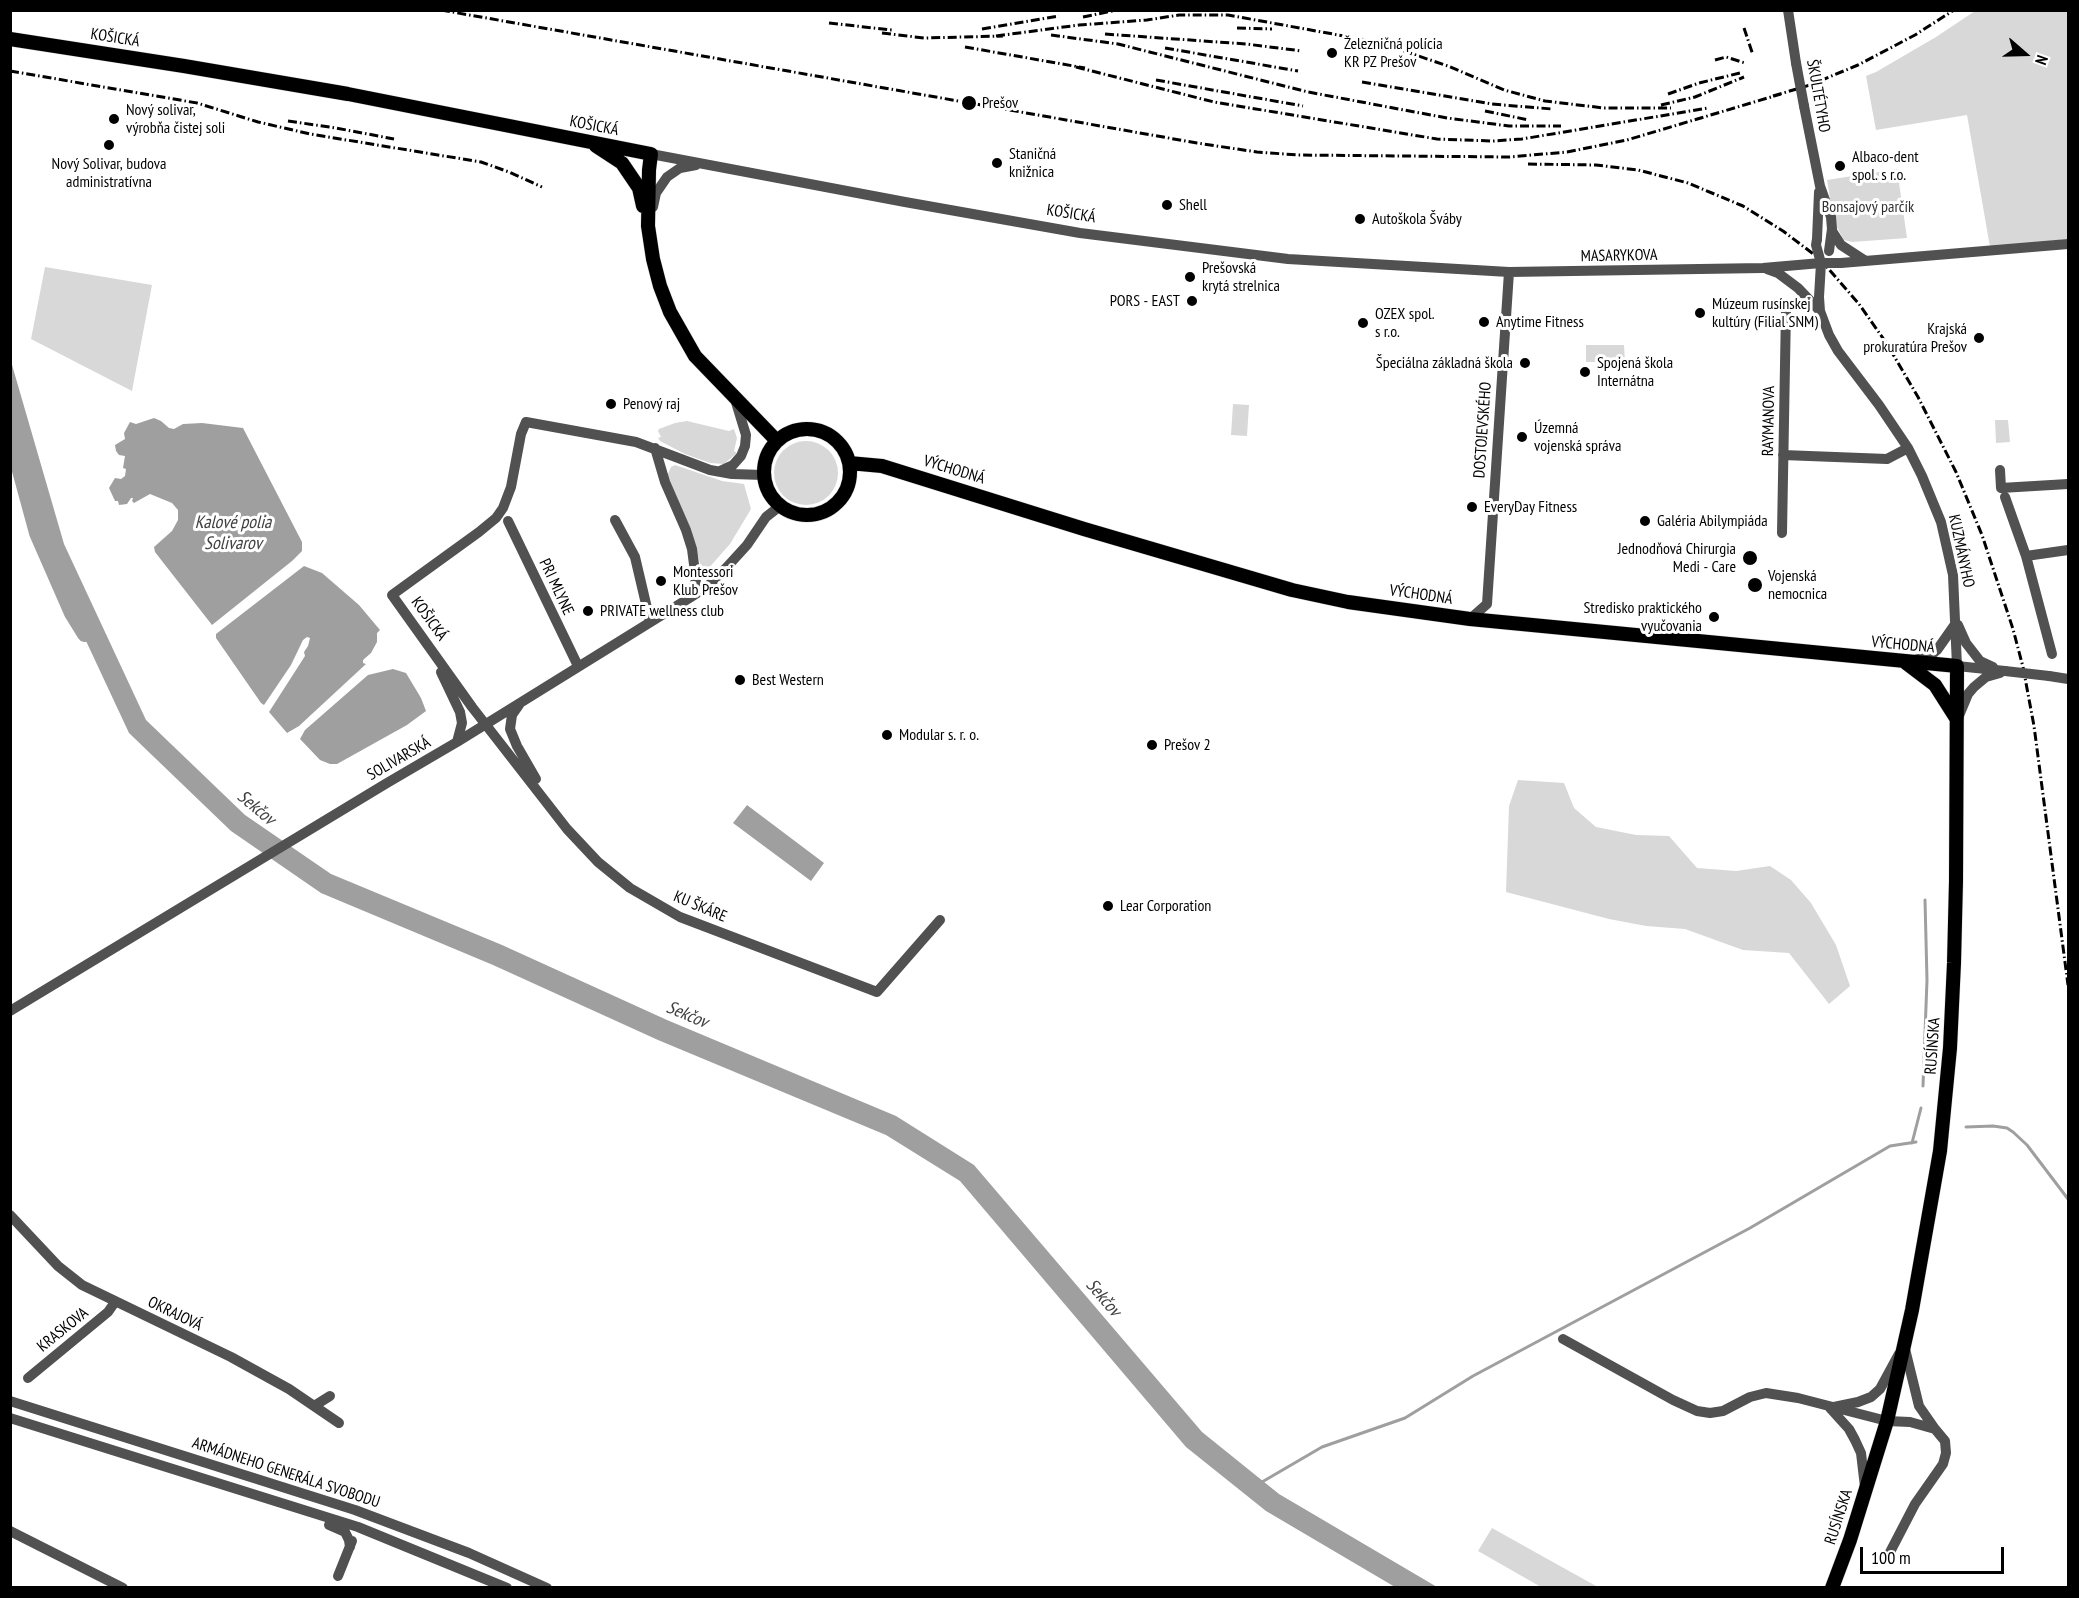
<!DOCTYPE html>
<html>
<head>
<meta charset="utf-8">
<style>
  body { margin:0 }
  #map { position:relative; width:2079px; height:1598px; overflow:hidden; background:#fff; font-family:"PT Sans Narrow",sans-serif }
  canvas { display:block }
  .frame { position:absolute; inset:0; border:12px solid #000; pointer-events:none }
  .north { position:absolute; left:1995px; top:24px; width:60px; height:60px; -webkit-text-stroke:4px #fff; paint-order:stroke; rotate:110deg; font-size:16px; font-weight:700; line-height:24px; text-align:center; color:#000 }
  .north::after { content:''; display:block; margin:auto; width:21px; height:27px; background:#000; clip-path:polygon(50% 0,100% 100%,50% 72%,0 100%) }
  .scale { position:absolute; left:1860px; top:1547px; width:144px; height:27px; box-sizing:border-box; border:3px solid #000; border-top:0; padding-left:8px; font-size:18px; line-height:21px; white-space:nowrap; color:#000; -webkit-text-stroke:4px #fff; paint-order:stroke }
</style>
</head>
<body>
<div id="map">
<canvas width="2079" height="1598"></canvas>
<div class="frame"></div>
<div class="north">N</div>
<div class="scale">100 m</div>
</div>
<script>
const c = document.querySelector('canvas').getContext('2d');
c.lineJoin = 'round';
function fill(path, color) {
  c.fillStyle = color;
  c.fill(path, 'evenodd');
}
function poly(rows) {
  const path = new Path2D();
  for (const r of rows) {
    if (r.length === 3) {
      path.moveTo(r[0] + r[2], r[1]);
      path.arc(r[0], r[1], r[2], 0, 2 * Math.PI);
      continue;
    }
    path.moveTo(r[0], r[1]);
    for (let i = 2; i < r.length; i += 2) path.lineTo(r[i], r[i + 1]);
  }
  return path;
}
function strokePath(path, color, width, dash) {
  c.strokeStyle = color;
  c.lineWidth = width;
  c.lineCap = dash ? 'butt' : 'round';
  c.setLineDash(dash || []);
  c.stroke(path);
}
function write(font, color, halo, rows, align = 'center') {
  c.font = font + ' "PT Sans Narrow",sans-serif';
  c.lineWidth = 6;
  c.setLineDash([]);
  c.textBaseline = 'middle';
  c.strokeStyle = halo;
  c.fillStyle = color;
  for (const [text, x, y, turn = 0] of rows) {
    c.save();
    c.translate(x, y);
    c.rotate((+turn || 0) * Math.PI / 180);
    c.textAlign = isNaN(turn) ? turn : align;
    if (halo) c.strokeText(text, 0, 0);
    c.fillText(text, 0, 0);
    c.restore();
  }
}
const green = poly([
  [1975,11,2068,11,2068,239,1990,247,1967,115,1876,130,1866,76,1876,72,1936,37],
  [1897,169,1907,238,1852,242,1844,240,1834,222,1827,180],
  [45,267,152,285,132,391,31,339],
  [1586,345,1624,345,1625,362,1586,362],
  [1233,404,1249,405,1247,436,1231,435],
  [1995,420,2008,420,2010,442,1996,443],
  [687,421,729,431,734,429,737,438,734,451,737,453,724,464,710,463,685,454,660,441,658,438,661,437,658,431,659,429,675,423],
  [806,473,32],
  [675,465,722,481,744,484,751,509,730,544,707,570,702,571,691,529,667,476,671,467],
  [1518,780,1564,783,1574,808,1596,827,1636,835,1669,836,1697,868,1736,871,1770,866,1791,880,1811,903,1836,945,1850,986,1829,1004,1789,953,1743,950,1685,929,1646,926,1609,919,1506,892,1509,806],
  [1492,1528,1560,1566,1598,1587,1541,1587,1478,1551]
]);
const water = poly([
  [10,358,64,544,146,720,245,815,331,874,502,945,667,1020,896,1116,974,1165,1202,1432,1279,1494,1437,1587,1395,1587,1266,1511,1186,1447,960,1181,886,1135,658,1040,493,965,321,893,231,831,129,733,44,551,11,434],
  [154,418,161,421,169,428,174,429,183,424,202,423,243,428,302,542,302,551,292,561,212,625,155,552,154,547,172,531,178,520,178,510,172,503,150,494,134,503,132,501,133,498,131,498,127,504,119,505,118,501,115,501,109,488,115,478,121,479,125,476,126,469,123,468,125,456,119,455,116,451,115,445,125,439,124,433,130,422,136,424],
  [304,566,322,573,359,605,380,630,377,633,377,642,371,653,363,660,363,663,366,664,299,726,287,733,269,712,305,656,304,652,308,646,310,638,307,637,303,640,291,665,264,705,261,703,216,638,216,634],
  [393,669,406,673,421,698,426,711,407,725,337,764,330,764,320,760,300,739,305,730,368,675],
  [747,805,824,863,811,881,733,823]
]);
const stream = poly([
  [1923,1086,1927,980,1925,900],
  [1966,1127,1993,1126,2007,1128,2013,1132,2027,1145,2068,1199],
  [1912,1143,1921,1108],
  [1262,1482,1322,1447,1405,1418,1473,1376,1750,1228,1890,1146,1916,1142]
]);
const river = poly([
  [10,434,37,533,72,613,85,634]
]);
const minor = poly([
  [1788,10,1796,63],
  [1804,106,1820,186,1831,217,1832,229,1829,251],
  [651,154,905,202,1080,233,1288,259,1509,272,1763,268,1821,263,1819,297,1820,311,1829,335,1838,351,1879,405,1908,448,1922,476,1941,522,1953,575,1957,666,2005,671],
  [653,207,656,193,667,177,680,168,696,165],
  [1832,231,1841,245,1864,260],
  [1817,239,1819,192],
  [1841,263,2068,244],
  [1767,269,1778,273,1798,288,1820,311],
  [655,448,665,482,686,530,692,549,696,580,691,597],
  [1783,455,1887,459,1908,448],
  [2000,470,2001,488,2068,484],
  [720,471,733,465,741,456,745,446,746,435,735,399],
  [764,475,732,474,710,470,636,442,526,422,521,434,511,487,503,508,496,518,479,532,392,595,472,707,567,829,598,862,630,888,680,917,877,992,940,920],
  [2005,497,2026,556,2068,550],
  [615,520,635,557,650,621],
  [508,521,578,666],
  [1782,533,1786,309],
  [2026,556,2052,654],
  [1470,619,1487,604,1509,272],
  [1958,625,1966,643,1980,661,1993,667],
  [1914,660,1930,656,1937,650,1956,623],
  [441,672,460,712,462,723,457,742],
  [2049,676,2068,679],
  [519,705,512,715,510,729,517,746,536,779],
  [1958,718,1968,694,1974,687,1986,677,2000,673],
  [10,1011,387,783,457,742,691,597,708,586,726,568,747,545,766,517,780,506],
  [10,1215,58,1266,82,1285,231,1357,289,1389,339,1423],
  [1563,1339,1673,1400,1697,1411,1710,1413,1723,1411,1750,1397,1766,1393,1798,1398,1887,1421,1910,1422,1935,1429,1945,1441,1946,1453,1943,1464,1915,1504,1888,1556],
  [1905,1349,1919,1406,1935,1429],
  [28,1378,108,1312,115,1302],
  [10,1401,355,1510,469,1553,547,1588],
  [314,1406,330,1396],
  [1834,1407,1858,1402,1871,1397,1880,1389,1899,1354],
  [1830,1408,1849,1429,1855,1440,1861,1453,1865,1487],
  [10,1418,358,1527,507,1588],
  [329,1525,345,1532,349,1540,350,1547],
  [10,1531,123,1588],
  [338,1576,352,1541]
]);
const major = poly([
  [10,39,184,66,348,94,651,154,649,170,648,226,653,259,660,286,670,312,695,356,777,441],
  [596,146,622,163,639,188,643,206],
  [807,472,43],
  [849,463,882,466,1084,529,1292,590,1348,602,1470,619,1957,666,1956,881,1954,963,1950,1048,1940,1151,1912,1310,1887,1421,1850,1540,1832,1588],
  [1906,663,1935,685,1956,718]
]);
const rail = poly([
  [441,10,1197,143,1257,152,1298,155,1509,157,1567,152,1627,140,1781,94],
  [1083,17,1117,10],
  [829,23,892,30],
  [1237,28,1272,29],
  [1744,28,1753,55],
  [982,29,1059,16],
  [882,33,924,38,1003,36],
  [1105,34,1246,44,1302,51],
  [1051,35,1118,44,1308,92,1447,118,1509,126,1561,126],
  [996,36,1079,25,1147,20,1179,15,1228,15,1377,42,1448,66,1504,90,1545,101,1604,108,1671,108],
  [965,47,1085,68],
  [1165,48,1298,71],
  [1715,60,1726,57,1745,63],
  [1076,67,1214,102,1437,139,1493,141,1522,139,1708,108],
  [10,71,197,103,258,122,310,134,481,162,509,172,542,187],
  [1156,80,1303,106],
  [1362,82,1492,104,1552,109],
  [1668,94,1699,83,1740,73],
  [1773,96,1810,85,1858,65,1915,35,1954,10],
  [1661,105,1695,97,1744,77],
  [1485,111,1529,120],
  [288,121,336,128,394,139],
  [1528,164,1596,165,1638,170,1688,183,1743,206,1783,231,1820,259,1859,304,1887,344,1918,397,1956,472,1982,535,2013,629,2023,667,2034,726,2068,985]
]);
const minorBridge = poly([
  [1796,63,1804,106],
  [1817,239,1816,245,1821,263],
  [1821,263,1841,263],
  [2005,671,2049,676]
]);
const markers = [
  [1332,53,6,"#000"],
  [969,103,8,"#000"],
  [114,119,6,"#000"],
  [109,145,6,"#000"],
  [997,163,6,"#000"],
  [1840,166,6,"#000"],
  [1167,205,6,"#000"],
  [1360,219,6,"#000"],
  [1190,277,6,"#000"],
  [1192,301,6,"#000"],
  [1700,313,6,"#000"],
  [1484,322,6,"#000"],
  [1363,323,6,"#000"],
  [1979,338,6,"#000"],
  [1525,363,6,"#000"],
  [1585,372,6,"#000"],
  [611,404,6,"#000"],
  [1522,437,6,"#000"],
  [1472,507,6,"#000"],
  [1645,521,6,"#000"],
  [1750,558,8,"#000"],
  [661,581,6,"#000"],
  [1755,585,8,"#000"],
  [588,611,6,"#000"],
  [1714,617,6,"#000"],
  [740,680,6,"#000"],
  [887,735,6,"#000"],
  [1152,745,6,"#000"],
  [1108,906,6,"#000"]
];
const streetNames = [
  ["KOŠICKÁ",115,38,9],
  ["ŠKULTÉTYHO",1818,96,80],
  ["KOŠICKÁ",594,126,11],
  ["KOŠICKÁ",1071,214,9],
  ["MASARYKOVA",1619,256,-1],
  ["RAYMANOVA",1769,421,-89],
  ["DOSTOJEVSKÉHO",1483,430,-86],
  ["VÝCHODNÁ",954,470,17],
  ["KUZMÁNYHO",1961,551,78],
  ["PRI MLYNE",556,587,65],
  ["VÝCHODNÁ",1421,595,8],
  ["KOŠICKÁ",429,619,54],
  ["VÝCHODNÁ",1903,645,5],
  ["SOLIVARSKÁ",399,759,-30],
  ["KU ŠKÁRE",700,907,23],
  ["RUSÍNSKA",1933,1046,-86],
  ["OKRAJOVÁ",175,1314,26],
  ["KRASKOVA",63,1330,-39],
  ["ARMÁDNEHO GENERÁLA SVOBODU",286,1473,18],
  ["RUSÍNSKA",1839,1517,-72]
];
const poiNames = [
  ["Železničná polícia",1344,44],
  ["KR PZ Prešov",1344,62],
  ["Prešov",982,103],
  ["Nový solivar,",126,110],
  ["výrobňa čistej soli",126,128],
  ["Staničná",1009,154],
  ["knižnica",1009,172],
  ["Albaco-dent",1852,157],
  ["spol. s r.o.",1852,175],
  ["Nový Solivar, budova",109,164,"center"],
  ["administratívna",109,182,"center"],
  ["Shell",1179,205],
  ["Autoškola Šváby",1372,219],
  ["Prešovská",1202,268],
  ["krytá strelnica",1202,286],
  ["PORS - EAST",1180,301,"right"],
  ["Múzeum rusínskej",1712,304],
  ["kultúry (Filial SNM)",1712,322],
  ["OZEX spol.",1375,314],
  ["s r.o.",1375,332],
  ["Anytime Fitness",1496,322],
  ["Krajská",1967,329,"right"],
  ["prokuratúra Prešov",1967,347,"right"],
  ["Špeciálna základná škola",1513,363,"right"],
  ["Spojená škola",1597,363],
  ["Internátna",1597,381],
  ["Penový raj",623,404],
  ["Územná",1534,428],
  ["vojenská správa",1534,446],
  ["EveryDay Fitness",1484,507],
  ["Galéria Abilympiáda",1657,521],
  ["Jednodňová Chirurgia",1736,549,"right"],
  ["Medi - Care",1736,567,"right"],
  ["Montessori",673,572],
  ["Klub Prešov",673,590],
  ["Vojenská",1768,576],
  ["nemocnica",1768,594],
  ["Stredisko praktického",1702,608,"right"],
  ["vyučovania",1702,626,"right"],
  ["PRIVATE wellness club",600,611],
  ["Best Western",752,680],
  ["Modular s. r. o.",899,735],
  ["Prešov 2",1164,745],
  ["Lear Corporation",1120,906]
];
const parkNames = [
  ["Bonsajový parčík",1868,207]
];
const waterNames = [
  ["Kalové polia",233,523],
  ["Solivarov",233,544],
  ["Sekčov",256,808,40],
  ["Sekčov",687,1015,23],
  ["Sekčov",1103,1298,49]
];
fill(green, '#d8d8d8');
fill(water, '#9f9f9f');
strokePath(stream, '#9f9f9f', 3);
strokePath(river, '#9f9f9f', 16);
strokePath(major, '#dbdbdb', 15);
strokePath(minor, '#515151', 10);
strokePath(major, '#000', 14);
strokePath(rail, '#000', 3, [9, 3, 1.5, 3]);
strokePath(minorBridge, '#515151', 10);
for (const [x, y, r, color] of markers) {
  const dot = new Path2D();
  dot.arc(x, y, r, 0, 2 * Math.PI);
  c.fillStyle = color;
  c.fill(dot);
  strokePath(dot, '#fff', 2);
}
write('16px', '#000', '#fff', streetNames);
write('16px', '#000', '#fff', poiNames, 'left');
write('16px', '#2f2f2f', '#fff', parkNames);
write('italic 18px', '#404040', '#fff', waterNames);
</script>
</body>
</html>
